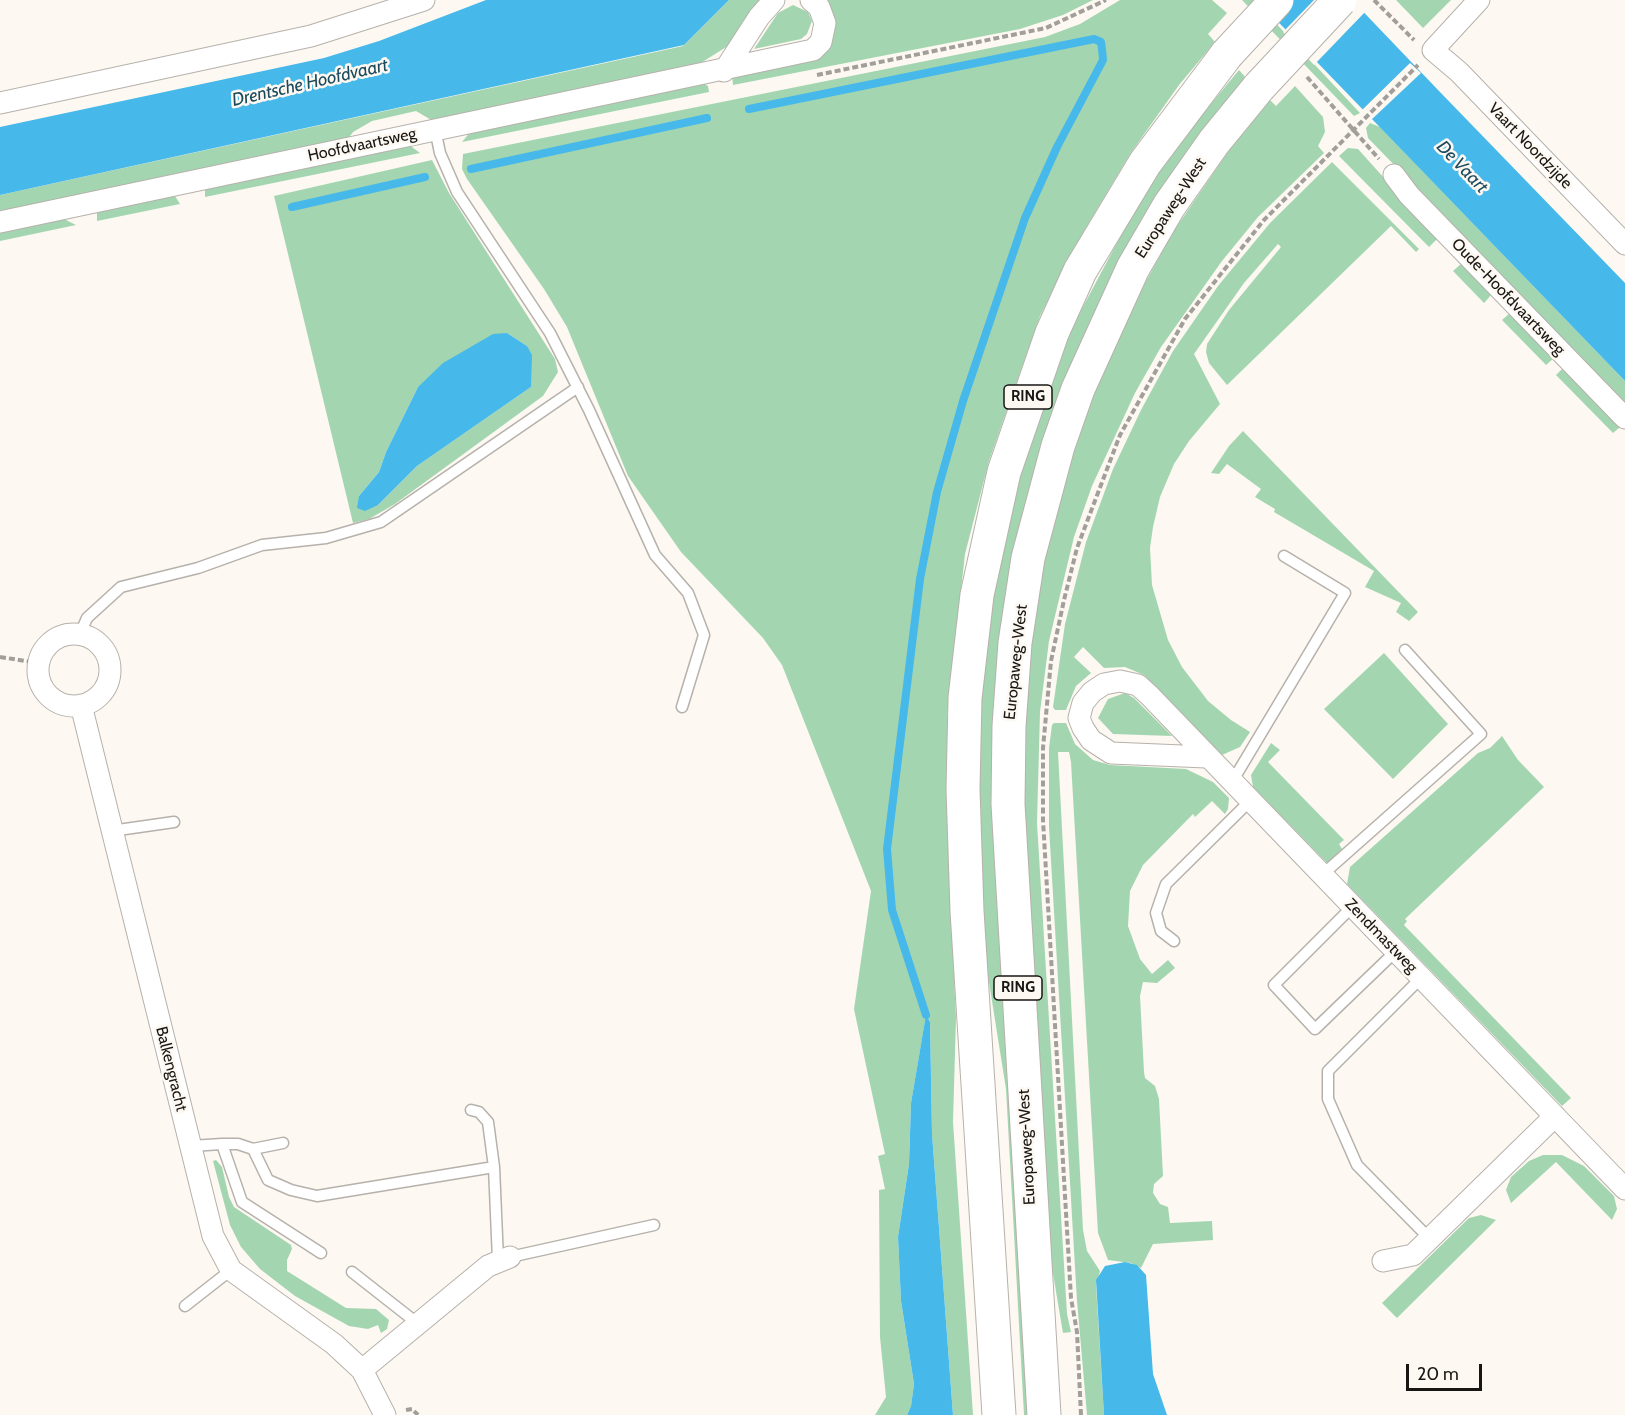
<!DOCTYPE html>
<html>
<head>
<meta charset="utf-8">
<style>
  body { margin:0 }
  #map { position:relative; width:1625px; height:1415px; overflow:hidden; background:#fdf8f1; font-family:Cabin,sans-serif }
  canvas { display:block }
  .scale { position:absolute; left:1406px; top:1364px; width:76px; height:27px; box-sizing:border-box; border:3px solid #181614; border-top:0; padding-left:8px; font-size:18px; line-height:21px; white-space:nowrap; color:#181614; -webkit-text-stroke:4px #fdf8f1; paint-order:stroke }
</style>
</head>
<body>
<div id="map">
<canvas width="1625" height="1415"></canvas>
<div class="scale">20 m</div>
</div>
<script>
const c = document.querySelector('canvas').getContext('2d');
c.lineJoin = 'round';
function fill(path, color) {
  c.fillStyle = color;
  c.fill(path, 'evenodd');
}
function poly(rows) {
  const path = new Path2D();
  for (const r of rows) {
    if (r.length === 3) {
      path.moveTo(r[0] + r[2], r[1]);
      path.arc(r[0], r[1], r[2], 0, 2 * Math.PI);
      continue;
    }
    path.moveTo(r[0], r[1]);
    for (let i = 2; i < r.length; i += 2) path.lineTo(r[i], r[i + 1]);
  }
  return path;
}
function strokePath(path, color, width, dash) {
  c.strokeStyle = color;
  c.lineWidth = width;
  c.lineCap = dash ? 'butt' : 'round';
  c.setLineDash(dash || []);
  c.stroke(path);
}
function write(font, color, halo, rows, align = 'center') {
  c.font = font + ' Cabin,sans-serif';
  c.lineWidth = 5;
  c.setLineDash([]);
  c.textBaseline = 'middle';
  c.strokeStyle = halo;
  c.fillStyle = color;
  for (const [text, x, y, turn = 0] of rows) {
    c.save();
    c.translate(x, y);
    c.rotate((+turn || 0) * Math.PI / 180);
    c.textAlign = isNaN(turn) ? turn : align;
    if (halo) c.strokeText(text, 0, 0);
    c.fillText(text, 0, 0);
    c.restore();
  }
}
const green = poly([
  [729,0,764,0,731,44,696,66,433,121,416,111,372,121,353,132,345,143,0,214,0,195,683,46],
  [825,0,1093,0,1063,15,1020,29,733,85,732,75,806,59],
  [1120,0,1212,0,1227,13,1208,34,1215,42,1179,85,1130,154,1084,231,1040,316,989,461,965,554,947,716,947,825,956,1018,953,1122,973,1415,953,1415,932,1134,930,1022,926,1016,911,1103,909,1164,898,1237,901,1301,914,1384,911,1406,907,1415,875,1415,886,1397,880,1337,879,1190,885,1189,878,1156,885,1154,854,1009,871,891,782,665,763,638,681,552,628,476,567,327,544,289,467,179,462,169,463,154,1045,37,1080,24],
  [1242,0,1254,0,1360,113,1354,116],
  [1396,0,1451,0,1423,28],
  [793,5,808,12,812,21,807,34,801,39,754,49,778,13],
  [1239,70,1247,79,1194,141,1157,196,1026,509,1021,1258,1031,1415,1024,1415,1006,1089,985,957,978,774,982,679,992,588,1019,471,1062,346,1134,211,1171,152],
  [703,83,708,86,709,92,462,142,471,131],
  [1295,86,1323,117,1325,132,1318,146,1324,153,1258,217,1222,261,1161,347,1135,393,1092,486,1074,537,1049,641,1040,712,1037,823,1067,1314,1071,1332,1063,1333,1047,1238,1023,820,1026,677,1047,540,1082,416,1134,303,1173,232,1232,146,1269,99,1276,106],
  [1370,123,1380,127,1625,381,1625,403,1368,138,1366,128],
  [408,144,420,153,205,197,205,188],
  [1348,148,1358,149,1438,238,1429,247,1339,156],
  [432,160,449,193,555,359,558,372,543,396,395,504,369,519,353,523,274,196],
  [507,333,527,346,531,387,417,466,378,505,359,496,379,472,386,452,418,387],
  [1332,162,1419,249,1416,252,1391,226,1227,385,1209,363,1206,352,1207,344,1229,310,1281,247,1278,244,1244,283,1194,354,1220,404,1189,441,1174,464,1160,497,1153,527,1150,548,1152,585,1168,640,1182,667,1208,701,1231,720,1250,732,1240,747,1222,755,1144,675,1125,667,1104,668,1083,647,1074,657,1091,673,1076,686,1066,710,1055,710,1053,707,1065,624,1086,542,1113,469,1141,410,1173,351,1218,286,1270,223],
  [175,196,180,204,97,221,97,211],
  [64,219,76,225,0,241,0,231],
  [1462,263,1492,294,1484,303,1453,271],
  [1510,313,1554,358,1546,365,1502,320],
  [1563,368,1620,427,1613,433,1556,375],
  [1243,431,1418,612,1409,621,1396,612,1401,603,1365,587,1374,571,1274,512,1275,509,1255,497,1261,489,1227,464,1219,474,1211,473,1229,446],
  [1384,653,1448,724,1393,779,1324,709],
  [1125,693,1134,698,1172,736,1113,734,1098,718,1108,699],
  [1054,723,1066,723,1075,744,1093,760,1110,765,1186,769,1213,782,1229,798,1228,809,1225,814,1212,801,1195,817,1193,814,1143,865,1130,891,1128,926,1140,959,1152,974,1168,960,1175,968,1157,983,1143,982,1140,996,1144,1072,1145,1078,1155,1086,1159,1099,1163,1176,1154,1184,1153,1193,1160,1204,1168,1207,1170,1223,1212,1221,1213,1240,1153,1244,1141,1268,1131,1263,1108,1260,1098,1233,1071,762,1069,752,1058,752,1083,1230,1087,1251,1100,1271,1096,1285,1104,1415,1087,1415,1077,1301,1049,827,1049,748,1052,725],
  [1502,736,1518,760,1544,787,1405,919,1407,921,1404,925,1571,1098,1562,1106,1347,884,1350,867,1478,753,1490,748],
  [1271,743,1280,750,1268,762,1344,840,1339,844,1342,849,1327,863,1253,787,1251,775],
  [1543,1155,1562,1155,1584,1166,1614,1196,1617,1209,1612,1220,1556,1162,1511,1203,1506,1190,1511,1177,1529,1161],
  [216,1160,222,1167,229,1197,234,1207,291,1245,292,1249,287,1260,287,1271,346,1308,376,1309,389,1320,387,1329,381,1333,378,1325,368,1329,349,1326,295,1296,260,1269,241,1247,230,1225,213,1161],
  [1481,1215,1496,1220,1397,1318,1382,1303,1469,1218]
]);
const water = poly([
  [486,0,729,0,684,45,0,195,0,127,324,58,379,41],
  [1257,0,1352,0,1439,91,1625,283,1625,381],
  [507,333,527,346,532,355,531,387,417,466,378,505,365,511,357,508,359,496,379,472,386,452,418,387,443,363,493,334],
  [926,1015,930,1022,932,1134,953,1415,907,1415,911,1406,914,1384,901,1301,898,1237,909,1164,911,1103],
  [1125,1262,1137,1265,1146,1275,1153,1374,1167,1415,1104,1415,1096,1280,1105,1266]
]);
const pier = poly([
  [1314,0,1356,0,1366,11,1314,65,1283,32],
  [1410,63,1421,73,1370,121,1361,111]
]);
const stream = poly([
  [749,109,1094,39,1101,42,1102,49,1103,60,1057,147,1025,218,963,401,937,492,920,579,887,849,892,910,926,1015],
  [471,169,707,118],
  [292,207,425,177]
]);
const path = poly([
  [1374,0,1414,40],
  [817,75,1046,28,1106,0],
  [1307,77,1379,159],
  [0,657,39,663],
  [406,1410,412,1409,418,1415],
  [1081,1415,1077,1332,1071,1298,1043,820,1043,748,1051,661,1064,600,1077,548,1120,435,1185,319,1264,220,1418,65]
]);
const service = poly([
  [435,129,440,153,457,192,550,333,589,410,655,555,688,593,704,635,682,707],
  [80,634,87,618,121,587,198,568,262,545,326,538,381,522,578,387],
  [1232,782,1345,593,1284,556],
  [111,831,174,822],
  [1322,875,1481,734,1405,650],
  [1352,907,1274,985,1315,1029,1395,952],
  [1174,941,1161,931,1156,913,1166,884,1251,800],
  [1421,978,1328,1071,1328,1099,1357,1165,1430,1239],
  [471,1110,479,1112,488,1122,494,1167],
  [222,1144,238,1144,253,1149,268,1180,291,1190,317,1196,494,1167,498,1260],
  [191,1146,222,1144,242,1202,321,1253],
  [253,1149,283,1143],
  [510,1257,654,1225],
  [352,1272,417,1323],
  [185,1306,231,1270]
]);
const minor = poly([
  [1479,0,1433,50,1459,72,1625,244],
  [724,71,759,17,774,0],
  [0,103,311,36,424,0],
  [1394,175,1409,195,1625,418],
  [0,222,813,50,821,42,825,23,819,7,811,0],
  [74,670,36],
  [81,705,213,1236,231,1270,334,1344,362,1370,385,1415],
  [1206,757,1111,753,1091,740,1083,728,1079,718,1083,703,1092,692,1104,684,1120,681,1138,685,1150,696,1625,1189],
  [1383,1261,1413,1255,1555,1116],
  [362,1370,488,1266,510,1257]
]);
const primary = poly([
  [999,1415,967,911,963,789,965,698,977,595,1004,472,1052,333,1080,271,1145,163,1227,54],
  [1044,1415,1008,804,1009,726,1015,643,1028,558,1058,446,1078,389,1133,268,1169,206,1214,142,1259,87]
]);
const primaryBridge = poly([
  [1227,54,1277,0],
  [1259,87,1340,0]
]);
const shields = [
  [1028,397,48],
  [1018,988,48]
];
const shieldNames = [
  ["RING",1028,397],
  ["RING",1018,988]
];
const streetNames = [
  ["Hoofdvaartsweg",362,145,-12],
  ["Vaart Noordzijde",1530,146,46],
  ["Europaweg-West",1171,208,-57],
  ["Oude-Hoofdvaartsweg",1508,297,46],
  ["Europaweg-West",1016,662,-84],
  ["Zendmastweg",1381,936,46],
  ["Balkengracht",171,1069,76],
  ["Europaweg-West",1027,1147,-93]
];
const waterNames = [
  ["Drentsche Hoofdvaart",310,83,-13],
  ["De Vaart",1462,167,46]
];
fill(green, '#a3d6b0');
fill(water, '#46b9ea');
fill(pier, '#fdf8f1');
strokePath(stream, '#46b9ea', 8);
strokePath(service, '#b6b1ab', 13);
strokePath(minor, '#b6b1ab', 23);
strokePath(primary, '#b6b1ab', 35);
strokePath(path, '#a29e99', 4, [6, 3]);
strokePath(service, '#fff', 10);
strokePath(minor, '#fff', 21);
strokePath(primary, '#fff', 33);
strokePath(primaryBridge, '#b6b1ab', 35, []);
strokePath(primaryBridge, '#fff', 33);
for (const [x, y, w] of shields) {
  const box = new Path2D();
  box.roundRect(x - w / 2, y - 12, w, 24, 4.5);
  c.fillStyle = '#fdf8f1';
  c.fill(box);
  strokePath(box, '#181614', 1.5);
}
write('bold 15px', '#181614', null, shieldNames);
write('16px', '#181614', '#fdf8f1', streetNames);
write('italic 18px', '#1b4a5f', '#fdf8f1', waterNames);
</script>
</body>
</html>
